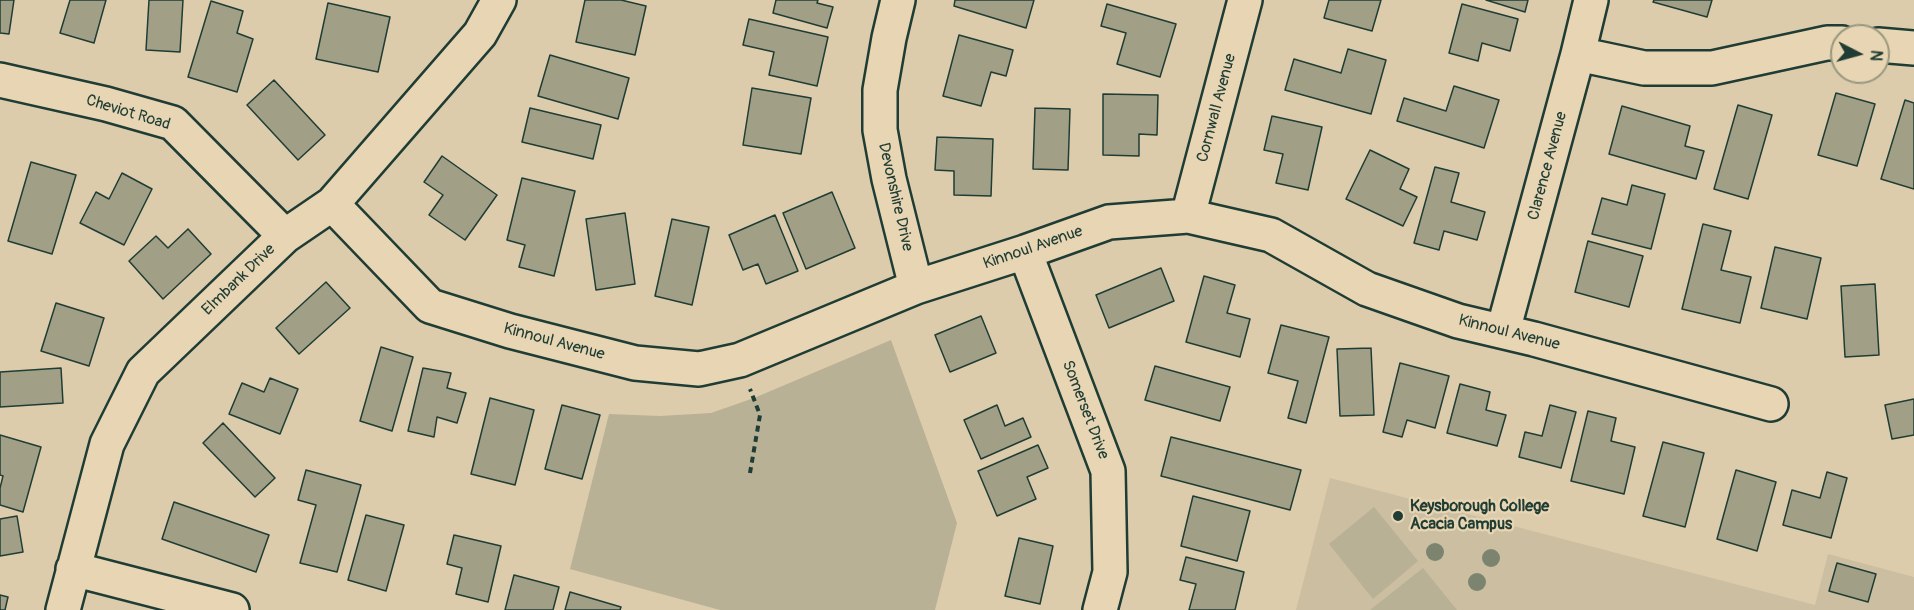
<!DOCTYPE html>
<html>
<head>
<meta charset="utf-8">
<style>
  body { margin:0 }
  #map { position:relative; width:1914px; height:610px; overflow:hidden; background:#dcccac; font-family:Pangolin,sans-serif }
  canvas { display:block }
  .north { position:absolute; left:1830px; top:24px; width:60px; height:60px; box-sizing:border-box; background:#e8d5b3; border:2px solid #989880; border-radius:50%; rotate:96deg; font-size:16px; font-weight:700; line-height:24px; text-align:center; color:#1f3d34 }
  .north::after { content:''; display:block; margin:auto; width:21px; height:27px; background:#1f3d34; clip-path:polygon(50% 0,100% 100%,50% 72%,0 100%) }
</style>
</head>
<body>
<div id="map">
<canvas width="1914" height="610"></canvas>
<div class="north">N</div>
</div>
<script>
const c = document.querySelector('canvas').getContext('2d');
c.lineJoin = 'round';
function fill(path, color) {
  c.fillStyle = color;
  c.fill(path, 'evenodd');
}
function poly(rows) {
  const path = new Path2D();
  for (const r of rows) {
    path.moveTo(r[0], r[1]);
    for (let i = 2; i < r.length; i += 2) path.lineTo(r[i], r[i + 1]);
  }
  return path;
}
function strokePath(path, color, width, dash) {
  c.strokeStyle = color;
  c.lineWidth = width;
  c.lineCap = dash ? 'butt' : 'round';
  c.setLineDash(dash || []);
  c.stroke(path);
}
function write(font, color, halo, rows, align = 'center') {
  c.font = font + ' Pangolin,sans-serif';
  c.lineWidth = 4.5;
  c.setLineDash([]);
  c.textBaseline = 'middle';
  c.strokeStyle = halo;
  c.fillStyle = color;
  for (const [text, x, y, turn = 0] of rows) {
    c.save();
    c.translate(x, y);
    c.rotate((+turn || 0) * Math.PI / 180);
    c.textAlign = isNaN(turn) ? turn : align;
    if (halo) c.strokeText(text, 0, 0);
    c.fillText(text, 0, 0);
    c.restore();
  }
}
const built = poly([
  [1330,478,1815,605,1828,554,1914,577,1914,610,1296,610]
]);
const green = poly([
  [891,340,957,523,935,610,720,610,570,569,609,414,660,416,711,413,754,398],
  [1374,507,1418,561,1373,599,1329,544],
  [1423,568,1457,610,1370,610]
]);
const building = poly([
  [0,0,14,0,9,34,0,33,0,0],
  [70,0,106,0,94,43,60,33,70,0],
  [149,0,183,0,180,52,146,50,149,0],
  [585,0,621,0,646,6,635,55,576,42,585,0],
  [776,0,818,0,817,3,833,7,827,28,773,13,776,0],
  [955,0,1034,0,1026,28,954,6,955,0],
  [1329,0,1381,0,1372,31,1324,18,1329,0],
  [1486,0,1528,0,1525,12,1486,0],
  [1654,0,1712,0,1707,17,1653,2,1654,0],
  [211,1,243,11,237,33,253,39,237,92,188,77,211,1],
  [328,3,390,17,378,72,316,59,328,3],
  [1107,4,1176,24,1160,77,1117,64,1126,33,1101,26,1107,4],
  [1462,4,1518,19,1510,51,1482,43,1478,61,1449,53,1462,4],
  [749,19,828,37,817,86,769,75,774,52,743,45,749,19],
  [959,35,1013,50,1006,76,991,72,981,106,943,96,959,35],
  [1348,49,1386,60,1371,114,1285,90,1294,59,1341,73,1348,49],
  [550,55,629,78,618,119,538,96,550,55],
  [274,80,325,135,298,160,247,105,274,80],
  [1454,86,1499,100,1484,148,1397,121,1404,98,1446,111,1454,86],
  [752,88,811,98,801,154,743,145,752,88],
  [1836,93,1875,104,1857,166,1818,155,1836,93],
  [1103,94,1158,95,1157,135,1139,134,1139,156,1103,155,1103,94],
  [1905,100,1914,103,1914,189,1881,179,1905,100],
  [1738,105,1772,115,1748,199,1714,189,1738,105],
  [1622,106,1690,126,1685,146,1704,151,1696,179,1609,154,1622,106],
  [530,108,601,125,593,159,522,142,530,108],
  [1035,108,1070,109,1068,170,1033,169,1035,108],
  [1272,116,1322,127,1308,190,1276,183,1283,154,1264,150,1272,116],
  [937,137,993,139,991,196,954,195,954,171,935,170,937,137],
  [1370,150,1409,169,1400,189,1417,197,1403,226,1346,199,1370,150],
  [442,156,497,195,465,240,429,215,443,195,424,182,442,156],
  [31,162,76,175,52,254,8,241,31,162],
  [1435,167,1459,173,1451,202,1485,212,1477,240,1444,231,1439,250,1414,243,1435,167],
  [122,173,152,189,124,245,80,223,96,192,109,199,122,173],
  [522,178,575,191,554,276,519,267,525,245,507,240,522,178],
  [1632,185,1665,194,1651,249,1592,234,1602,198,1627,205,1632,185],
  [832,192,855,248,806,269,783,213,832,192],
  [625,213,635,284,596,290,586,219,625,213],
  [775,215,798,271,766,284,758,264,743,270,729,235,775,215],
  [672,219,709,227,692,305,655,296,672,219],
  [1703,224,1731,231,1721,270,1751,277,1740,323,1682,309,1703,224],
  [188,229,211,254,163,299,129,261,156,236,168,248,188,229],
  [1588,241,1643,256,1629,307,1575,292,1588,241],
  [1775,247,1821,258,1807,319,1761,308,1775,247],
  [1161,268,1174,301,1109,328,1096,295,1161,268],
  [1204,276,1235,285,1227,313,1250,319,1240,357,1186,342,1204,276],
  [326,282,350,308,299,354,276,328,326,282],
  [1875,284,1879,355,1845,357,1841,286,1875,284],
  [56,303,104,318,89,366,41,351,56,303],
  [981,316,996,353,950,372,935,335,981,316],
  [1281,325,1329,337,1306,423,1288,418,1298,381,1268,373,1281,325],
  [381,347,413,357,392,431,360,421,381,347],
  [1371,348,1374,415,1340,416,1337,349,1371,348],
  [1400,363,1449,376,1435,428,1407,420,1402,437,1383,432,1400,363],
  [1155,366,1230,387,1220,421,1145,400,1155,366],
  [61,368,63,403,0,407,0,372,61,368],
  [423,368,451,373,447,388,466,393,457,423,437,417,434,437,408,431,423,368],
  [270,378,298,389,280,434,229,414,242,383,264,392,270,378],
  [1460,384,1490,392,1486,410,1506,415,1497,446,1447,433,1460,384],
  [490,398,534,410,515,485,471,474,490,398],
  [1914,399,1914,435,1892,439,1885,405,1914,399],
  [562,405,600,415,582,479,545,469,562,405],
  [997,405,1005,426,1023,418,1031,437,981,459,964,420,997,405],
  [1550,405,1576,412,1561,468,1519,457,1525,432,1542,436,1550,405],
  [1588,411,1616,418,1611,441,1635,447,1624,494,1571,481,1588,411],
  [223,423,275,478,255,497,203,443,223,423],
  [0,435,41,447,23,512,0,505,0,488,3,476,0,475,0,435],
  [1171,437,1301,470,1290,510,1161,476,1171,437],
  [1663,442,1704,453,1685,527,1643,516,1663,442],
  [1038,445,1048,468,1027,477,1036,499,997,516,978,471,1038,445],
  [306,470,361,485,337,572,300,563,316,505,298,500,306,470],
  [1736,470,1776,482,1757,551,1717,539,1736,470],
  [1827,472,1847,478,1831,538,1783,525,1792,490,1820,498,1827,472],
  [1193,496,1250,511,1237,561,1181,546,1193,496],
  [174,502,269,535,256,572,162,539,174,502],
  [366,515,404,525,386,591,348,580,366,515],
  [17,516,23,552,0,556,0,519,17,516],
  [454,535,501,546,488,602,456,594,462,568,447,564,454,535],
  [1019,538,1053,546,1040,604,1005,596,1019,538],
  [1186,557,1244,572,1235,610,1189,610,1196,584,1180,580,1186,557],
  [1837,563,1876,574,1868,602,1829,591,1837,563],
  [514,575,559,587,553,610,505,610,514,575],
  [570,592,621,607,620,610,565,610,570,592],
  [0,595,8,597,5,610,0,610,0,595]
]);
const path = poly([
  [750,473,760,415,750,389]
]);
const minor = poly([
  [898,0,889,38,880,90,880,130,889,179,916,287],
  [1878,45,1914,48],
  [1578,54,1644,68,1712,68,1827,43,1842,43],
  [0,80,106,104,173,123,285,236],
  [332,204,430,306,510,331,635,363,699,369,740,360,916,287,1025,252,1109,222,1188,216,1271,235,1367,289,1458,321,1534,339,1771,404],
  [1188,216,1245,0],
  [1025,252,1108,471,1110,572,1100,610],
  [1503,331,1578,54,1591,0],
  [73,569,232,610],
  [63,610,107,444,143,372,285,236,332,204,480,34,499,0]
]);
const trees = [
  [1435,552],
  [1491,558],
  [1477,582]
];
const markers = [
  [1398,516,6,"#1f3d34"]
];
const streetNames = [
  ["Cornwall Avenue",1217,108,-75],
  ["Cheviot Road",128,113,17],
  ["Clarence Avenue",1548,166,-75],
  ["Devonshire Drive",895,197,77],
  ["Kinnoul Avenue",1033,248,-19],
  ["Elmbank Drive",239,280,-44],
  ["Kinnoul Avenue",1509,333,14],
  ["Kinnoul Avenue",554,342,15],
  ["Somerset Drive",1085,410,69]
];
const poiNames = [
  ["Keysborough College",1410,507],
  ["Acacia Campus",1410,525]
];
fill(built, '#cbbea1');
fill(green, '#b9b195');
fill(building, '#a29f87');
strokePath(building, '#1f3d34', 1.5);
strokePath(minor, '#1f3d34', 38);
strokePath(path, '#1f3d34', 4, [6, 4.5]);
strokePath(minor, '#e8d5b3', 33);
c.fillStyle = '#7c8470';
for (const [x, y] of trees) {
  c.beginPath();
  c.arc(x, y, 9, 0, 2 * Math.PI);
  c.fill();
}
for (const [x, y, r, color] of markers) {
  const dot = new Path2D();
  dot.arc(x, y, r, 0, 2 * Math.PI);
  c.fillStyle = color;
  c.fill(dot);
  strokePath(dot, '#e8d5b3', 2);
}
write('16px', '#1f3d34', '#e8d5b3', streetNames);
write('bold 16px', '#1f3d34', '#e8d5b3', poiNames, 'left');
</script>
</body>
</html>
